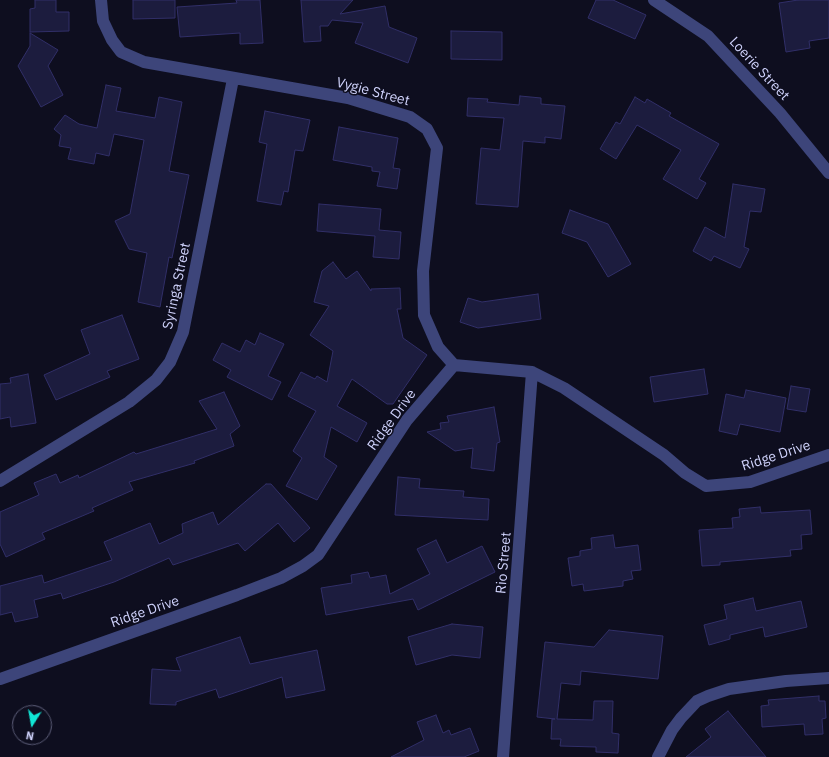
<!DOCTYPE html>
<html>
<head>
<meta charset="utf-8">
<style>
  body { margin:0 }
  #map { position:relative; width:829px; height:757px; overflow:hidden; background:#0e0e1f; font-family:"IBM Plex Sans",sans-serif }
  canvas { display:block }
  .north { position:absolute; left:12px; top:705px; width:40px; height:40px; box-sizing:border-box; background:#0e0e1f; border:1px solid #5b5c77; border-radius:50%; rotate:191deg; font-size:11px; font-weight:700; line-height:16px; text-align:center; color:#cfd2fb }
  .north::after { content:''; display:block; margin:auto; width:14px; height:18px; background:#11e6d5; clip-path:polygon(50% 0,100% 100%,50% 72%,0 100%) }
</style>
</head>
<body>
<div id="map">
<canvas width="829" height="757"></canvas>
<div class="north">N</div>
</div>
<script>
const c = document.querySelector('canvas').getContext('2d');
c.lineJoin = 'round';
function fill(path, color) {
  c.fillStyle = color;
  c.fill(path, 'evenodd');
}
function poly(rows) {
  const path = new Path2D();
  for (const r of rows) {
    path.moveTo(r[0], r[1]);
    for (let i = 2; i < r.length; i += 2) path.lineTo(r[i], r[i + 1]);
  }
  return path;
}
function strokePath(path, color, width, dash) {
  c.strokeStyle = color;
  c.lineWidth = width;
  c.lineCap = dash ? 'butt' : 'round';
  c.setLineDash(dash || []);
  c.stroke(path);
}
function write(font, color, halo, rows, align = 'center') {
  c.font = font + ' "IBM Plex Sans",sans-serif';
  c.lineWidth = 3;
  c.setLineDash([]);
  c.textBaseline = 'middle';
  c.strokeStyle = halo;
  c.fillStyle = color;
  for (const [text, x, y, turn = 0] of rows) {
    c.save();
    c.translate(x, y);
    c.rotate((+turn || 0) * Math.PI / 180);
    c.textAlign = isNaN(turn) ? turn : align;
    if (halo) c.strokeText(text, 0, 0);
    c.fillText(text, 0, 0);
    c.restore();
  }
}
const building = poly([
  [35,0,56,0,56,12,69,12,69,31,30,32,30,9,35,8,35,0],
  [133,0,175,0,175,18,133,19,133,0],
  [236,0,260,0,263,43,240,44,240,33,180,37,177,7,237,3,236,0],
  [301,0,353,0,340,14,385,6,389,27,417,38,408,63,355,43,363,23,332,20,328,26,320,26,321,41,304,42,301,0],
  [596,0,613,0,646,15,635,39,588,18,596,0],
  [798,0,829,0,829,38,809,41,810,48,786,52,779,3,798,0],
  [451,31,502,32,502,60,451,59,451,31],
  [30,33,58,50,48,66,63,95,41,107,18,66,30,46,30,33],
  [106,85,121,88,116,111,155,118,159,97,182,102,169,171,189,175,172,258,169,257,160,307,138,302,147,253,129,249,115,221,130,214,144,140,114,134,109,156,96,153,94,164,68,159,71,148,59,146,61,135,54,129,65,115,79,124,97,128,106,85],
  [520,96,541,98,541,104,565,106,561,139,545,137,545,143,523,141,518,207,476,204,481,148,500,150,504,118,467,116,468,98,488,99,487,102,519,105,520,96],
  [635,97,645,103,647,99,671,113,669,116,719,144,699,179,706,183,697,199,663,179,681,150,637,125,616,159,600,149,616,122,620,124,635,97],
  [265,111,310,120,303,151,295,150,288,192,284,191,281,205,257,201,267,144,259,142,265,111],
  [339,127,398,138,393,168,400,169,397,189,377,186,380,172,372,171,372,167,333,160,339,127],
  [733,184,765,189,761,212,750,211,744,247,749,249,740,268,714,256,711,261,693,251,705,227,725,238,733,184],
  [319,204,381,209,379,230,401,232,399,259,373,257,375,236,317,231,319,204],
  [570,210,608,224,631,264,608,277,587,242,562,233,570,210],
  [333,262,346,279,357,271,371,291,371,289,400,288,401,309,397,309,403,338,427,355,393,404,387,404,352,379,337,406,367,423,357,442,331,427,324,457,337,466,317,500,286,486,302,458,293,451,316,411,288,396,301,372,315,379,317,376,327,382,333,351,310,335,329,306,314,302,322,271,333,262],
  [538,294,541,319,478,328,460,322,468,298,482,302,538,294],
  [122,315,139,359,107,371,110,377,56,400,44,375,90,354,81,330,122,315],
  [260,333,284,344,268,376,281,382,272,400,227,377,231,370,213,360,222,343,240,352,246,340,255,345,260,333],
  [704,369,708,394,654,402,650,377,704,369],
  [28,374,36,423,11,427,10,417,0,419,0,384,11,383,10,378,28,374],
  [791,386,810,389,806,412,787,409,791,386],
  [746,390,786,398,780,432,740,424,737,435,719,431,726,394,744,398,746,390],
  [224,392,240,426,230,434,234,446,194,461,195,463,129,482,133,490,92,508,94,511,42,533,45,539,6,557,0,544,0,512,39,495,34,483,56,474,60,483,78,475,79,478,134,452,136,454,217,429,199,401,224,392],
  [494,407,500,442,497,443,494,471,471,468,473,448,455,451,427,432,441,429,440,423,449,422,447,416,494,407],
  [398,477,420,479,419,488,464,491,463,497,489,499,488,520,395,515,398,477],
  [266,484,271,484,310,528,294,542,278,523,245,551,238,543,173,565,169,558,114,582,63,599,61,593,34,600,38,617,15,622,12,612,0,615,0,586,42,575,44,583,112,560,104,542,150,523,159,544,183,533,182,524,213,512,218,525,266,484],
  [760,507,761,513,810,510,812,534,801,535,802,549,790,550,791,556,720,562,720,565,702,566,699,530,733,528,732,518,740,517,739,509,760,507],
  [613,535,615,548,638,545,641,570,631,571,633,579,623,581,623,586,584,591,583,584,572,586,568,558,580,556,580,551,592,549,591,538,613,535],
  [436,540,447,563,482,546,495,572,418,610,413,599,326,615,321,588,352,583,351,575,368,572,370,578,386,575,390,594,430,574,417,549,436,540],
  [753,598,756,611,801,601,807,627,765,637,763,627,730,635,730,639,709,645,704,625,727,619,724,605,753,598],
  [452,624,483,627,480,658,452,655,416,665,408,637,452,624],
  [609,630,663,636,658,679,581,671,580,685,561,683,557,719,593,720,594,701,613,701,612,733,619,734,618,753,596,752,596,747,560,746,561,739,551,739,552,719,555,719,537,717,545,642,594,647,609,630],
  [240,637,250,664,317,650,325,690,286,698,282,677,219,698,216,689,176,702,176,705,150,704,152,669,181,671,176,658,240,637],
  [819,696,819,701,825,701,826,718,822,719,823,734,805,735,804,724,762,727,761,706,769,705,768,700,819,696],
  [728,711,766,757,686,757,711,737,705,729,728,711],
  [436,715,443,733,449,730,451,735,470,728,479,751,464,757,391,757,424,740,417,722,436,715]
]);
const minor = poly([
  [101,0,103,21,112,40,121,52,144,62,348,98,410,117,427,129,437,148,423,271,424,315,438,347,454,365],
  [654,0,708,36,780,113,829,173],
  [0,481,129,402,156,380,170,362,183,332,233,79],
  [0,679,237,595,281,578,303,566,318,555,407,420,454,365,532,372,564,388,664,455,685,473,706,486,750,482,829,455],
  [503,757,532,372],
  [658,757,672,730,681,718,697,701,708,696,729,689,786,681,829,678]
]);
const streetNames = [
  ["Loerie Street",759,69,47],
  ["Vygie Street",373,92,15],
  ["Syringa Street",177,286,-78],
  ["Ridge Drive",392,420,-54],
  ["Ridge Drive",776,456,-18],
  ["Rio Street",504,563,-85],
  ["Ridge Drive",145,612,-19]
];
fill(building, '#1c1c3e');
strokePath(building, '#312f68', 1);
strokePath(minor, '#3d457a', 12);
write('14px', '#cfd2fb', '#0e0e1f', streetNames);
</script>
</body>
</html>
